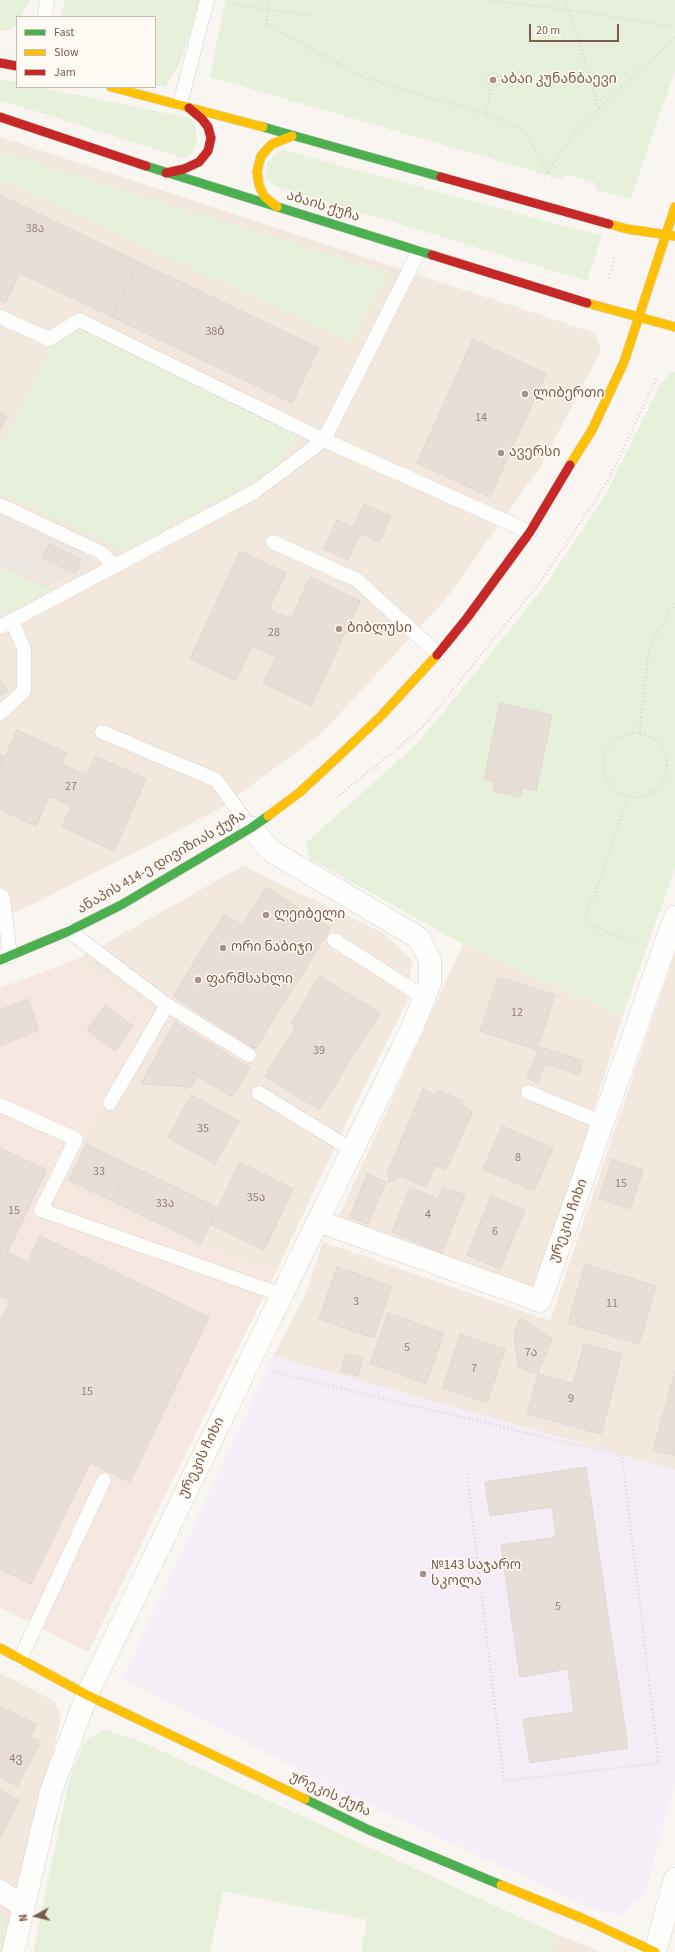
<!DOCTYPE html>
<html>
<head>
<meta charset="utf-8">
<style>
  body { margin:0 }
  #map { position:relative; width:675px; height:1952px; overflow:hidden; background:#f9f5f0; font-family:"Source Sans 3",sans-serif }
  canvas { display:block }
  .legend { position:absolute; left:16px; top:16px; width:140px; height:72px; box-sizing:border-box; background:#fffaf3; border:1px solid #cabbb1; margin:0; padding:5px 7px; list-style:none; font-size:12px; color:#7a5c4d }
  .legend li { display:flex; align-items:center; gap:8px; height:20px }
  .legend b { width:20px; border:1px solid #cabbb1 }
  .north { position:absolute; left:16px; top:1896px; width:40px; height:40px; -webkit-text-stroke:3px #fffaf3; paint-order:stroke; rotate:262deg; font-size:11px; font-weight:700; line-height:16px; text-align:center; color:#7a5c4d }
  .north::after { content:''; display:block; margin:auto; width:14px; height:18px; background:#7a5c4d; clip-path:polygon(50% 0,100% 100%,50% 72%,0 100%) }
  .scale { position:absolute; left:529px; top:24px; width:90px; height:18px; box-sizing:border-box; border:2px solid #7a5c4d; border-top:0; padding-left:5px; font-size:12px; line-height:14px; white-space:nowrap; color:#7a5c4d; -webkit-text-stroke:3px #fffaf3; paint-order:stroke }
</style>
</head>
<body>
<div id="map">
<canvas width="675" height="1952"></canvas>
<ul class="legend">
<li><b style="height:5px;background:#4caf50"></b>Fast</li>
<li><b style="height:5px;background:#ffc107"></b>Slow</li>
<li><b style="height:5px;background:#c62828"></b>Jam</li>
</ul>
<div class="north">N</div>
<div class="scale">20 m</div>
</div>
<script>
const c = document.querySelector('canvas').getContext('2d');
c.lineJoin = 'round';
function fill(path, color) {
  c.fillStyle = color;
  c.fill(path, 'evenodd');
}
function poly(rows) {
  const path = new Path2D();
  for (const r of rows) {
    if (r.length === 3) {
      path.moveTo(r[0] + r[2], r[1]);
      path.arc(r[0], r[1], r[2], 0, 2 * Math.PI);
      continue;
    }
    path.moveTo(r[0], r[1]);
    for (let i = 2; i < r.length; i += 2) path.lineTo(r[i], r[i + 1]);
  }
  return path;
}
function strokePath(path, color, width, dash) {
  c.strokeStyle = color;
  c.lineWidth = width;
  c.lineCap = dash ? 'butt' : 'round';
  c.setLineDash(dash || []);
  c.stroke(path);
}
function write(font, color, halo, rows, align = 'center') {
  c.font = font + ' "Source Sans 3","Noto Sans Georgian",sans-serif';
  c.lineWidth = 3;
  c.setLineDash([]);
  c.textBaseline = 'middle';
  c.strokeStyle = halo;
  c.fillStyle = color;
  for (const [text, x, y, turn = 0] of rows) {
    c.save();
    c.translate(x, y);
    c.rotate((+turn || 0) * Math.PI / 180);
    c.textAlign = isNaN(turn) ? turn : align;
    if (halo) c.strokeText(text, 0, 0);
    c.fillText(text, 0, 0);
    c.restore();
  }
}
const residential = poly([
  [0,137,595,333,601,350,540,467,445,600,321,734,219,809,32,905,0,918,0,589,84,552,0,513],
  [243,866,383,933,412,960,407,1001,355,1105,276,1271,182,1243,62,1184,152,1010,76,960],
  [463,944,622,1017,539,1289,338,1218],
  [675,953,675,1470,273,1356,305,1296,323,1242,550,1321],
  [0,1673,54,1701,61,1717,21,1890,0,1883],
  [0,1898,16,1911,9,1952,0,1952],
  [558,1935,601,1952,552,1952]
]);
const commercial = poly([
  [76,960,152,1010,62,1184,182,1243,276,1271,88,1652,0,1607,0,988]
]);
const industrial = poly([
  [0,513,84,552,94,564,20,599,0,589]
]);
const education = poly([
  [273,1356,675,1470,675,1783,645,1894,622,1915,595,1910,358,1800,122,1679]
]);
const green = poly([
  [0,0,30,0,21,17,17,17,17,25,5,31,0,31],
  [65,0,199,0,199,3,180,63,165,87,155,85,155,17,61,17],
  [225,0,675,0,675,70,631,198,597,191,595,183,567,174,561,179,210,77],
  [0,79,17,82,17,87,39,87,190,118,195,123,197,143,192,153,183,158,0,100],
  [283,150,602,236,587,281,275,186,267,178,267,164,273,156],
  [0,151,389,273,352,343,0,180],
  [66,318,300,437,269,472,124,551,0,493,0,447],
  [670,372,675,372,675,868,622,1017,463,944,310,859,306,843,419,742,545,586,603,499,661,384],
  [0,567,52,590,0,616],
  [105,1730,140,1741,558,1935,552,1952,361,1952,367,1920,223,1891,210,1952,33,1952,70,1777,85,1740],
  [0,1910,6,1918,0,1947]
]);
const building = poly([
  [0,195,139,262,112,317,20,273,5,303,0,301,0,195],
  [139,262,319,348,292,403,112,317,139,262],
  [473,339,546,374,490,497,417,463,473,339],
  [0,412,7,416,0,430,0,412],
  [364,504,391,516,379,542,360,533,348,560,324,549,337,520,353,528,364,504],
  [49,544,81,560,75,573,42,557,49,544],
  [240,551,286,573,269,609,291,619,310,577,360,601,311,706,263,683,276,657,252,646,236,681,190,659,240,551],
  [0,681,8,691,0,696,0,681],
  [500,703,552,715,536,791,522,788,520,797,493,791,495,782,484,779,500,703],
  [17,730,67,753,62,764,87,775,95,756,146,779,114,851,62,827,71,806,49,796,36,826,0,810,0,768,17,730],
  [0,755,5,757,0,768,0,755],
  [266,887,331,928,255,1049,173,996,224,914,242,925,266,887],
  [320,976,380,1013,319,1110,265,1076,296,1026,291,1023,320,976],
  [498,977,555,995,537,1050,480,1031,498,977],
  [28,999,39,1030,0,1046,0,1010,28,999],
  [105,1005,133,1026,115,1051,87,1030,105,1005],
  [175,1022,250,1068,232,1097,158,1052,175,1022],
  [540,1047,583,1061,579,1075,545,1064,538,1083,527,1078,540,1047],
  [158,1052,198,1076,191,1087,141,1084,158,1052],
  [423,1089,435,1095,438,1090,463,1101,461,1106,473,1111,446,1170,398,1148,423,1089],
  [191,1095,239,1121,215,1164,168,1138,191,1095],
  [502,1126,553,1148,534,1191,483,1169,502,1126],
  [86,1144,130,1165,113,1201,69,1180,86,1144],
  [0,1148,47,1170,0,1268,0,1148],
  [398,1148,435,1165,426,1187,401,1176,388,1183,388,1171,398,1148],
  [612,1159,643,1170,630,1209,599,1198,612,1159],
  [240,1162,293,1189,264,1250,210,1224,240,1162],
  [130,1165,218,1208,201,1244,113,1201,130,1165],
  [367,1174,386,1182,368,1224,350,1217,367,1174],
  [410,1187,438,1199,443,1187,465,1195,442,1253,392,1232,410,1187],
  [491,1196,525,1210,500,1269,467,1255,491,1196],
  [40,1236,209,1317,130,1482,90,1463,31,1584,0,1569,0,1322,10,1301,0,1296,0,1268,8,1252,28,1262,40,1236],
  [585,1264,656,1286,639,1344,568,1323,585,1264],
  [337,1267,392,1286,374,1338,319,1319,337,1267],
  [388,1313,444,1333,426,1384,370,1363,388,1313],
  [520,1318,552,1339,538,1374,518,1367,514,1334,520,1318],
  [460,1334,505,1349,487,1403,443,1388,460,1334],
  [584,1344,622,1354,601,1434,527,1414,538,1374,573,1384,584,1344],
  [346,1353,363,1358,358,1376,341,1371,346,1353],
  [675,1371,675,1456,653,1450,675,1371],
  [586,1467,628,1748,530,1763,523,1719,574,1712,568,1669,520,1677,501,1545,556,1537,552,1507,490,1516,485,1482,586,1467],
  [0,1706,37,1725,30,1737,41,1742,17,1786,0,1777,0,1706],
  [0,1790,19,1800,0,1839,0,1790]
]);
const path = poly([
  [269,0,266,24,365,78,485,114,516,126,527,134,547,173],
  [485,0,568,10,675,27],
  [566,0,599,108],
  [229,4,312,16],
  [340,64,346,54],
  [489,74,501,77,498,87,486,84,489,74],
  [485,114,492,86],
  [544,178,576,130,675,37],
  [608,278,616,254],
  [635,765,32],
  [639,733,649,648,675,602],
  [628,797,585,921,601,930,639,942],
  [336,798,422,728,541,581,608,481,657,377],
  [274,1372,622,1456,659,1763,504,1781,467,1472]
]);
const lane = poly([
  [45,17,47,0],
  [180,104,207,0],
  [0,317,49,339,79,320,324,440,530,532],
  [0,505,102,553,114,566],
  [273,542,357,580,438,654],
  [0,627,254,492,324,440,419,251],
  [0,713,24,691,24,649,12,621],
  [102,732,216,780,251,828],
  [0,895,3,898,10,956],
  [69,931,167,1005,249,1055],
  [334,940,425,998],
  [528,1092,604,1123],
  [259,1093,352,1150],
  [110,1103,167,1005],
  [0,1105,76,1139,41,1210,282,1295],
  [20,1659,104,1480]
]);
const street = poly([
  [318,1221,540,1301,675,917],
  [0,1891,23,1906],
  [13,1952,51,1791,87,1695,413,1026,430,983,430,961,419,938,271,851,251,828],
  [655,1952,675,1879]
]);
const fast = poly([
  [263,127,441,177],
  [146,166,432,255],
  [0,960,69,931,121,905,251,828,268,816],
  [305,1799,369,1830,501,1885]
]);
const slow = poly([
  [111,87,263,127],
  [277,207,264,196,259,185,257,172,261,156,272,144,292,136],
  [609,224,627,229,675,236],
  [587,303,675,327],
  [570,465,592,430,624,362,675,207],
  [268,816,300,792,339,756,381,716,437,655],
  [0,1648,87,1695,305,1799],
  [501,1885,584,1919,655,1952]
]);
const jam = poly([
  [0,63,17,66],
  [0,117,146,166],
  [166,173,184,169,199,162,208,151,211,138,208,127,202,119,189,108],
  [441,177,609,224],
  [432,255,587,303],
  [437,655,467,618,530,532,570,465]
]);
const markers = [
  [493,80,4,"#a69286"],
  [525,394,4,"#a69286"],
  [501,453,4,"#a69286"],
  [339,629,4,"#a69286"],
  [266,915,4,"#a69286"],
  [223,948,4,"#a69286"],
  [198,980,4,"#a69286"],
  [423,1574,4,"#a69286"]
];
const numberNames = [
  ["38ა",35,229],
  ["38ბ",215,332],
  ["14",481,418],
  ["28",274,633],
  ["27",71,787],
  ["12",517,1013],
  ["39",319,1051],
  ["35",203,1129],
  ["8",518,1158],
  ["33",99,1172],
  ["15",621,1184],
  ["35ა",256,1198],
  ["33ა",165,1204],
  ["15",14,1211],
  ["4",428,1215],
  ["6",495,1232],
  ["3",356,1302],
  ["11",612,1304],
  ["5",407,1348],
  ["7ა",531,1353],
  ["7",474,1369],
  ["15",87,1392],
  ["9",571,1399],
  ["5",558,1607],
  ["4ვ",16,1759]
];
const poiNames = [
  ["აბაი კუნანბაევი",501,80],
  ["ლიბერთი",533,394],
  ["ავერსი",509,453],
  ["ბიბლუსი",347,629],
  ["ლეიბელი",274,915],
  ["ორი ნაბიჯი",231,948],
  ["ფარმსახლი",206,980],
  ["№143 საჯარო",431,1566],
  ["სკოლა",431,1582]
];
const streetNames = [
  ["აბაის ქუჩა",323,207,17],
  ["ანაპის 414-ე დივიზიას ქუჩა",162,863,-30],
  ["ურეკის ჩიხი",569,1221,-70],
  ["ურეკის ჩიხი",202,1458,-64],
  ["ურეკის ქუჩა",330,1795,25]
];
fill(residential, '#f2e8de');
fill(commercial, '#f6e8e1');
fill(industrial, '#ede5e0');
fill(education, '#f6eef6');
fill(green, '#e7f0db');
fill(building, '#e6ded7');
strokePath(building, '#e2d8d2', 1);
strokePath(lane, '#d7d1cb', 15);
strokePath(street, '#d7d1cb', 23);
strokePath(fast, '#d9d2cb', 10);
strokePath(slow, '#d9d2cb', 10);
strokePath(jam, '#d9d2cb', 10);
strokePath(path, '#dcd5d0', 2.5, [1, 3]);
strokePath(lane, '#fefefd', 14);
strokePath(street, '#fefefd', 22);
strokePath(fast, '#4caf50', 9);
strokePath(slow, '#ffc107', 9);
strokePath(jam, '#c62828', 9);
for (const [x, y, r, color] of markers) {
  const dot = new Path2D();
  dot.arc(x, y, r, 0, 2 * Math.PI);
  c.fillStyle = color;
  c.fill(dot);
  strokePath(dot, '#fffaf3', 1.5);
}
write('12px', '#977e72', null, numberNames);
write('14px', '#7a5c4d', '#fffaf3', poiNames, 'left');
write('14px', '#7a5c4d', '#fffaf3', streetNames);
</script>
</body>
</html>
